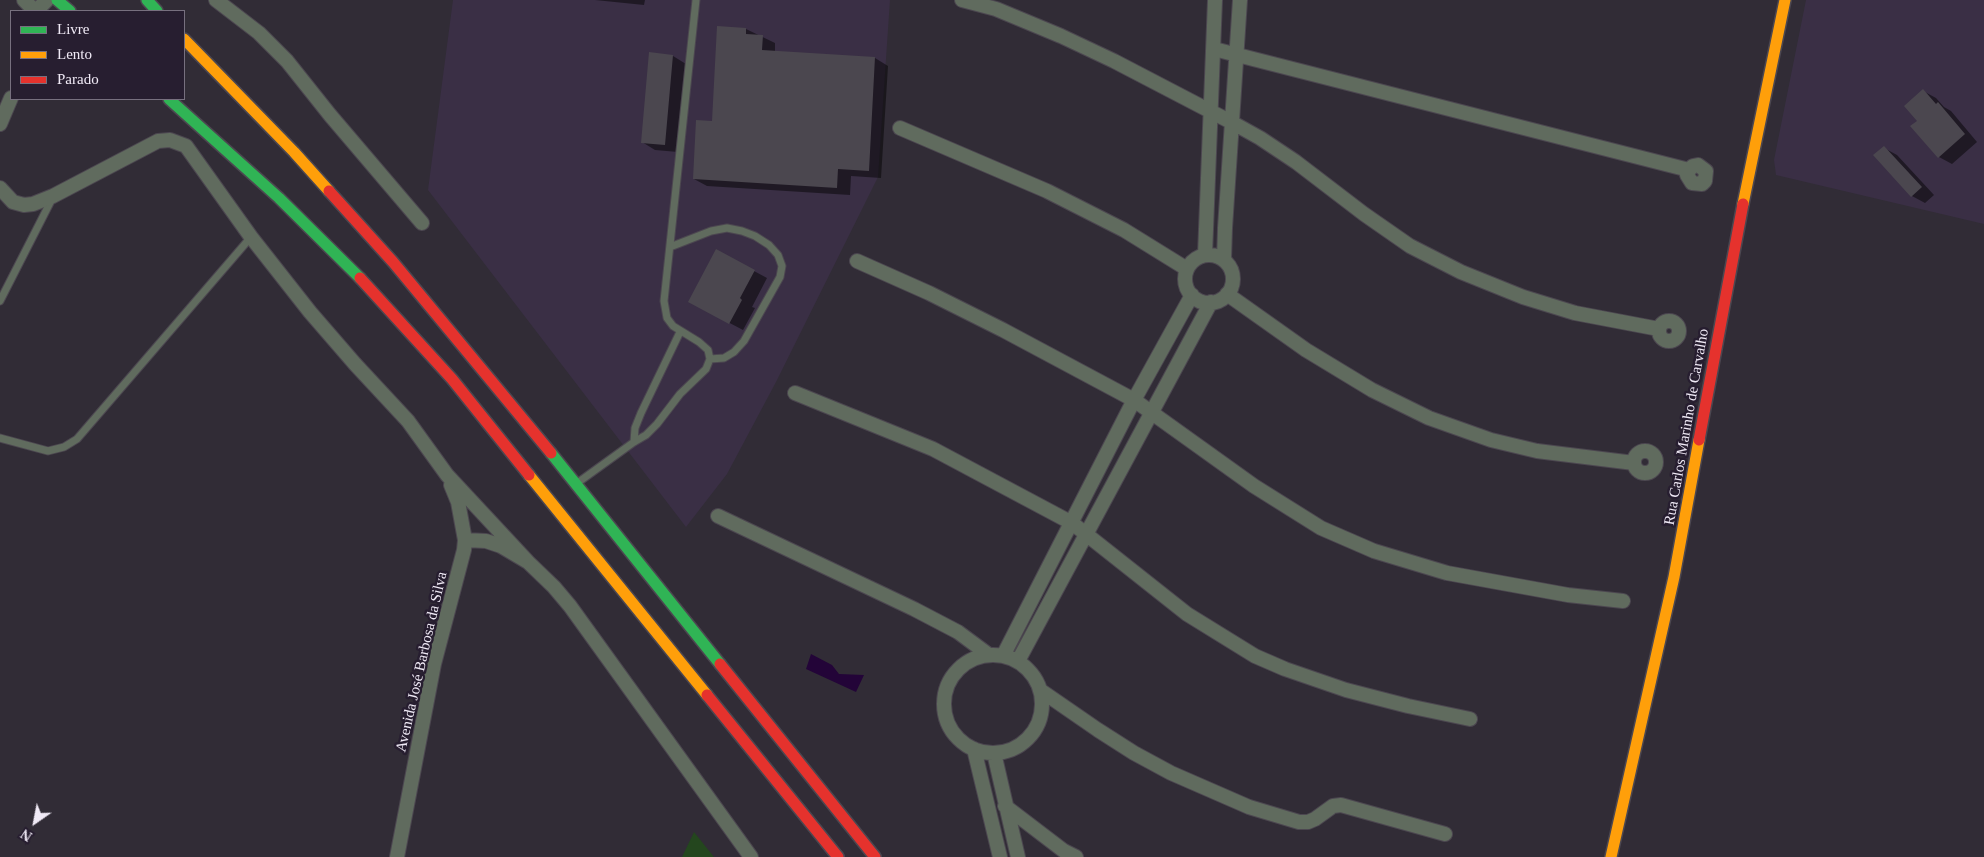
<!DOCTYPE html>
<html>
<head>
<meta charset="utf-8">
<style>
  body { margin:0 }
  #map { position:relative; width:1984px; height:857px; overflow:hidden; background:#312c36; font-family:"Times New Roman",serif }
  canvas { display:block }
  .legend { position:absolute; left:10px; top:10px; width:175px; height:90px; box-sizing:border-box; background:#271e30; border:1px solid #77707f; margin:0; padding:6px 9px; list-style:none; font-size:15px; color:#f0eaf6 }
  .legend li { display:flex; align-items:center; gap:10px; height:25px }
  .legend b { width:25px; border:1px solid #77707f }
  .north { position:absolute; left:10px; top:797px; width:50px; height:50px; -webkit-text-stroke:4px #271e30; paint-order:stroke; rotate:213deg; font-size:14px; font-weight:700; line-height:20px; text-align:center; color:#f0eaf6 }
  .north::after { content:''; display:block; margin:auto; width:18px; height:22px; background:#f0eaf6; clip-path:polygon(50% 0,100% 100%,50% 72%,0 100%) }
</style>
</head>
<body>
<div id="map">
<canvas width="1984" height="857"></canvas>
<ul class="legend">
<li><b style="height:6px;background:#30b455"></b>Livre</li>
<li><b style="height:6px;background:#ff9f0a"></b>Lento</li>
<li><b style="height:6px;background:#e5322d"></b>Parado</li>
</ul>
<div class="north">N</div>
</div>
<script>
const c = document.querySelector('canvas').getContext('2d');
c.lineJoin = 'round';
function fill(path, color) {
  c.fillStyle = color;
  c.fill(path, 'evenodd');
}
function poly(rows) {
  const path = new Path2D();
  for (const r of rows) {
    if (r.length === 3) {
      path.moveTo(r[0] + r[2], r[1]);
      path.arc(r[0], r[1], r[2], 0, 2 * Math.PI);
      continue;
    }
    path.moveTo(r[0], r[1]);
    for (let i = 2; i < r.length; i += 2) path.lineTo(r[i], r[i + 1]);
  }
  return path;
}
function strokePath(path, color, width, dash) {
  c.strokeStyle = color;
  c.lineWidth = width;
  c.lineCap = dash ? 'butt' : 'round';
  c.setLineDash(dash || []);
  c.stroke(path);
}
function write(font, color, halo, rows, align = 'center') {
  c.font = font + ' "Times New Roman",serif';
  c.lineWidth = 5;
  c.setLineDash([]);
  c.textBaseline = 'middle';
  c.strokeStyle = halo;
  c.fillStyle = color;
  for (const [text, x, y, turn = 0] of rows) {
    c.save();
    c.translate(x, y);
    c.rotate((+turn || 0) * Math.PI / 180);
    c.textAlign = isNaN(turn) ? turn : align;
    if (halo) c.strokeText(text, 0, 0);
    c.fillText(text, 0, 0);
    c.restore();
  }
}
const built = poly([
  [453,0,890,0,878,177,776,382,727,474,686,527,428,190],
  [1806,0,1984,0,1984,224,1776,175,1774,160]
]);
const green = poly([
  [694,832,714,857,682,857]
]);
const water = poly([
  [811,654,832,665,839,674,864,675,856,692,806,669]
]);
const shadow = poly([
  [595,0,645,0,644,5],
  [746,29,775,43,775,52,875,58,888,66,881,178,851,176,850,195,707,186,694,179],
  [650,54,673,56,686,64,678,152,655,150,642,142],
  [1923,91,1936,98,1944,107,1951,111,1977,142,1952,164,1939,157,1918,121],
  [1884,148,1897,155,1934,195,1925,203,1912,196],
  [754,271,767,278,752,307,755,308,743,330,703,309]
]);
const building = poly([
  [717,26,746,28,746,34,763,35,762,50,875,57,869,171,838,169,837,188,693,179,696,120,712,121],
  [649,52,673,55,665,145,641,143],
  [1923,89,1936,104,1938,102,1965,134,1938,158,1910,126,1917,121,1904,106],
  [1884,146,1922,187,1911,197,1873,155],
  [716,249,755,270,740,298,742,300,729,324,688,302]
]);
const lane = poly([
  [670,247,711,231,727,228,742,231,755,236,769,245,778,255,782,266,780,277,744,341,734,352,724,358,710,359],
  [0,301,53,197],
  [0,438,48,451,64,447,77,439,251,237],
  [634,442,635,428,641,413,680,332],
  [580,481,634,442,646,435,657,424,680,394,706,369,710,359,708,350,699,342,673,326,667,318,664,301,696,0]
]);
const street = poly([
  [24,0,35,11],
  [216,0,259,33,287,61,330,115,422,223],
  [962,0,996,9,1061,36,1114,61,1233,123,1260,138,1296,162,1364,214,1410,246,1461,272,1523,297,1575,313,1659,329],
  [36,11,47,0],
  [1214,49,1689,170,1693,166,1698,165,1706,171,1705,181,1702,184,1692,183,1687,175,1689,170],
  [0,124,11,98],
  [900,128,1047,191,1124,230,1187,269],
  [0,188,13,202,24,205,33,204,53,196,158,141,170,140,186,146,251,237,310,312,355,364,408,421,447,475,528,562],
  [1205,255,1215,0],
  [1209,279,24],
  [1224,260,1225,228,1240,0],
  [857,261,929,293,1003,330,1134,400,1254,486,1321,528,1374,551,1447,573,1568,595,1623,601],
  [1227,294,1306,350,1372,390,1429,418,1491,440,1537,451,1634,463],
  [1669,331,10],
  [795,393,933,449,1072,523,1187,614,1255,656,1285,669,1346,690,1408,706,1470,719],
  [1645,462,11],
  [718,516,914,609,958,632,989,655],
  [465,540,486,541,501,546,528,562,554,587,570,606,751,857],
  [1004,654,1134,400,1192,295],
  [993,704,49],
  [1018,661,1211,302],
  [1040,690,1098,730,1134,753,1171,773,1249,807,1299,822,1308,822,1315,819,1333,806,1341,805,1445,834],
  [974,749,1000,857],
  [994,753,1018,857],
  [1005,806,1064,851,1076,857],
  [397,857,434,664,464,550,465,540,458,502,451,485]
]);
const fast = poly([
  [57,0,70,11],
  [147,0,157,11],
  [169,99,279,198,360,278],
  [551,453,720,664]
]);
const slow = poly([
  [184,39,294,152,329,191],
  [1743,204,1785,0],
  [529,475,707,695],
  [1611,857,1674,577,1699,440]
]);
const jam = poly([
  [329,191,393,262,551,453],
  [360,278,452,379,529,475],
  [1699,440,1743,204],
  [720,664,875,857],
  [707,695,838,857]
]);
const streetNames = [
  ["Rua Carlos Marinho de Carvalho",1687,427,-80],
  ["Avenida José Barbosa da Silva",422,662,-77]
];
fill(built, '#3a2f45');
fill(green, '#24461e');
fill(water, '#230438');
fill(shadow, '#0007');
fill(building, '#4b474f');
strokePath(lane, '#4c4750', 9);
strokePath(street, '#4c4750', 16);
strokePath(fast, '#4c4750', 14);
strokePath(slow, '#4c4750', 14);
strokePath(jam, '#4c4750', 14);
strokePath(lane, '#606b5e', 7);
strokePath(street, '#606b5e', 14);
strokePath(fast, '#30b455', 11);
strokePath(slow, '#ff9f0a', 11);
strokePath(jam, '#e5322d', 11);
write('15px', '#f0eaf6', '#271e30', streetNames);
</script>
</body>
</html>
